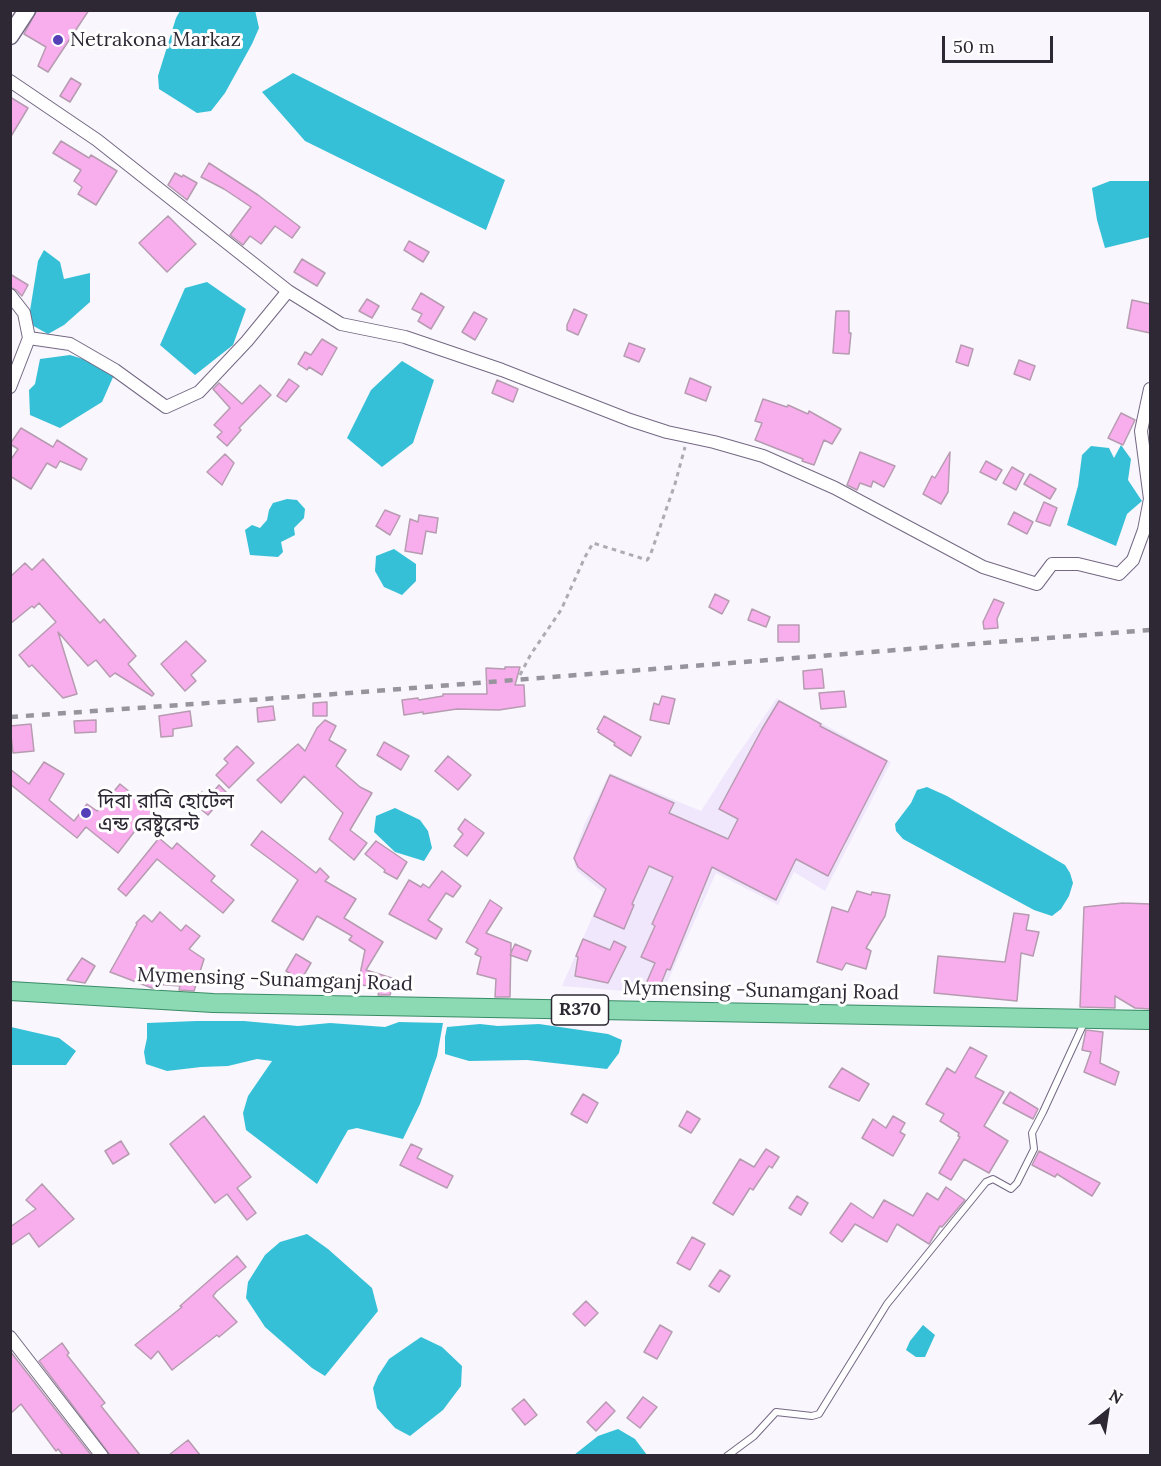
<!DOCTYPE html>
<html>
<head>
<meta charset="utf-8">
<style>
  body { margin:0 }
  #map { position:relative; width:1161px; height:1466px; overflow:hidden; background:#f9f6fd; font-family:Lora,serif }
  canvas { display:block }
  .frame { position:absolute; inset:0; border:12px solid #2d2833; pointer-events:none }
  .north { position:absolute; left:1077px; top:1382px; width:60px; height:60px; -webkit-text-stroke:4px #fff; paint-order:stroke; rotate:30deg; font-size:16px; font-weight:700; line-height:24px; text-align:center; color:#2d2833 }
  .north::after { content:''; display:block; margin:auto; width:21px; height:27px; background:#2d2833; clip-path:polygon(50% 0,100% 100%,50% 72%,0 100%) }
  .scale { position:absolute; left:942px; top:36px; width:111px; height:27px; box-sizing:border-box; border:3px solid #2d2833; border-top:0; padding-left:8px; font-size:18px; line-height:21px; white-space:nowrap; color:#2d2833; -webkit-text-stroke:4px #fff; paint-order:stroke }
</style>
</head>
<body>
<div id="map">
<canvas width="1161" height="1466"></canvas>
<div class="frame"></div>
<div class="north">N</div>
<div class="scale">50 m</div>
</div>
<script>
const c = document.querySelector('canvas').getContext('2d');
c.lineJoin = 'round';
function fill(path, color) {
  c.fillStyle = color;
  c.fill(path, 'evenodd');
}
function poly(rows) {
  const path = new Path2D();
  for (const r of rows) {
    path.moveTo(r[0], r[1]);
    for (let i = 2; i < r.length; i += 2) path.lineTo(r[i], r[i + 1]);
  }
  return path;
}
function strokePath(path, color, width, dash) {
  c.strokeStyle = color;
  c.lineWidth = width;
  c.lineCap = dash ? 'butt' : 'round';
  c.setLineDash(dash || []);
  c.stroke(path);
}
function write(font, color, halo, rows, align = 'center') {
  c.font = font + ' Lora,"Noto Sans Bengali",serif';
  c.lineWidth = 6;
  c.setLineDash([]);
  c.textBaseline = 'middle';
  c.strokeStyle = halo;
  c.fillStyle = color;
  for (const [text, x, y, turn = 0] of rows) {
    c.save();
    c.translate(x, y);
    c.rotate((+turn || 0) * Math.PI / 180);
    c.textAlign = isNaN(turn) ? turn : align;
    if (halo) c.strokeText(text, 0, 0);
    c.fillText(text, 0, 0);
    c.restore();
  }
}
const built = poly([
  [777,698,891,762,825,891,794,872,778,905,716,873,662,994,562,986,603,892,577,871,573,858,584,825,610,773,701,811,734,760],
  [779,701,780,701,821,724,767,723],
  [762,729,793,746,750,825,719,808],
  [825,729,887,761,871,792],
  [610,775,674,803,660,835],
  [783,809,846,844,828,876,765,842],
  [689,822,725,838,702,890],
  [729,837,791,869,776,899,714,868],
  [671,880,703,894,683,938,652,924],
  [604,892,634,905,624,928,594,916],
  [649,938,678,950,670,970,641,957],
  [583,939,610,950,614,942,625,946,618,966,613,972,576,956]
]);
const water = poly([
  [255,10,259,28,252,44,225,93,211,111,197,113,159,89,158,76,176,18,180,11],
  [293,73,505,180,486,230,305,141,262,92],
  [1110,181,1150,181,1150,237,1105,248,1097,220,1092,188],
  [44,250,60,262,64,279,90,273,90,302,64,325,48,334,28,323,38,261],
  [207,282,246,309,233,345,195,375,160,345,185,288],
  [70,355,96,363,114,375,102,402,60,428,30,415,29,390,35,384,40,359],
  [402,361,434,380,413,443,382,467,347,438,371,390],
  [1121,445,1131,459,1128,480,1142,501,1127,514,1116,546,1067,525,1078,486,1082,455,1091,446,1109,448,1114,458],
  [287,499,297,500,305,509,304,518,294,528,295,535,281,542,283,552,278,557,250,555,245,530,252,525,260,528,267,520,269,510,273,503],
  [394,549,416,564,416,581,402,595,384,587,375,571,376,556],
  [927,787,947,796,1065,865,1070,873,1073,883,1069,896,1061,909,1052,916,1034,910,903,839,896,831,895,824,911,803,917,790],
  [395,808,420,820,428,831,432,848,424,861,395,852,374,832,376,816],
  [196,1021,244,1021,298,1026,330,1023,385,1027,399,1022,443,1023,437,1056,420,1104,403,1139,357,1128,348,1130,317,1184,246,1130,243,1113,248,1096,272,1061,257,1059,228,1066,201,1067,167,1071,146,1064,144,1052,147,1038,147,1023],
  [480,1024,498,1026,539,1024,608,1034,622,1040,619,1053,607,1069,527,1060,469,1061,445,1054,445,1037,447,1027],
  [11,1027,59,1038,76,1051,66,1065,11,1065],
  [307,1234,328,1249,372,1288,378,1311,325,1376,312,1368,265,1327,246,1298,248,1282,265,1255,280,1242],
  [923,1325,935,1335,925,1357,916,1357,906,1350,910,1341],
  [421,1337,442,1347,462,1366,461,1386,443,1410,410,1436,395,1428,377,1408,373,1388,378,1376,389,1359],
  [618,1429,635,1439,647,1455,574,1455,598,1436]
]);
const building = poly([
  [37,10,89,10,48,72,38,66,46,47,24,34,37,10],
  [71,78,81,84,70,102,60,96,71,78],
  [10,97,28,108,10,138,10,97],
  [61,141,89,158,91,155,117,171,96,205,78,194,82,187,74,181,81,170,53,153,61,141],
  [209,163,258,195,300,227,292,238,275,226,261,244,250,236,243,245,230,235,251,207,224,189,201,177,209,163],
  [175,173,182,177,183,175,197,183,187,200,168,185,175,173],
  [168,216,196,244,167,272,139,243,168,216],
  [409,241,429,252,423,262,404,250,409,241],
  [302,259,325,273,317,286,294,272,302,259],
  [10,274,28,285,22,296,16,290,10,287,10,274],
  [421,293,444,307,431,329,418,321,422,314,412,309,421,293],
  [367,299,379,306,372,318,359,311,367,299],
  [1132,300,1150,304,1150,333,1127,328,1132,300],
  [574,309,587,315,578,335,567,330,567,325,574,309],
  [836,311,849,311,849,333,851,333,849,354,833,353,836,311],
  [474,312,487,319,475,340,462,332,474,312],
  [322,339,337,348,322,375,309,367,307,370,298,364,305,352,311,355,322,339],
  [629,343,645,349,639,362,624,356,629,343],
  [961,345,973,349,968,366,956,362,961,345],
  [1019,360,1035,366,1030,380,1014,374,1019,360],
  [690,378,711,387,706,401,685,393,690,378],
  [289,379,299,386,286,402,277,396,289,379],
  [497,380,518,389,513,402,492,393,497,380],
  [219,383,242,404,260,385,271,395,239,428,241,430,227,446,217,437,222,432,214,425,230,408,213,389,219,383],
  [763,399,787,407,788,405,808,414,809,411,841,429,832,444,824,440,814,465,802,461,803,459,755,440,762,423,755,421,763,399],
  [1121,413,1135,420,1123,445,1108,438,1121,413],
  [21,428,53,447,57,440,87,459,81,470,60,461,56,468,47,463,31,489,10,476,10,461,18,449,10,444,21,428],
  [860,452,895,466,884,487,873,481,871,487,860,483,857,490,847,485,860,452],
  [950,452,948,492,941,504,923,494,932,476,935,478,950,452],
  [225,454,234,463,222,485,207,472,225,454],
  [986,461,1002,470,996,480,980,472,986,461],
  [1012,467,1024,474,1016,490,1003,483,1012,467],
  [1030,474,1056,489,1050,499,1024,484,1030,474],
  [1044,502,1057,508,1050,526,1036,521,1044,502],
  [385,510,400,516,390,535,376,526,385,510],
  [1014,512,1033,522,1027,534,1008,524,1014,512],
  [419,515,438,518,436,533,426,531,422,554,405,551,410,519,418,522,419,515],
  [43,559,100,623,104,619,136,656,128,664,154,694,152,696,115,673,110,677,96,660,88,666,58,632,77,694,63,698,32,665,29,667,19,655,56,622,39,603,34,608,32,606,10,624,10,577,25,563,32,570,43,559],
  [715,594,729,601,722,614,709,607,715,594],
  [994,599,1004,603,997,619,998,628,984,629,983,622,994,599],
  [752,609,770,617,766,627,748,620,752,609],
  [778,625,799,625,799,642,778,642,778,625],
  [186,641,206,661,191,675,196,681,185,691,161,664,186,641],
  [505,667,520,667,515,685,524,685,525,706,499,710,457,709,423,714,423,712,404,715,402,700,418,698,419,700,443,696,443,694,487,694,486,668,505,669,505,667],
  [822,669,824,688,804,689,803,671,822,669],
  [844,691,846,707,821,709,819,693,844,691],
  [662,696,675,699,669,724,650,720,654,703,659,705,662,696],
  [779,701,821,724,820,726,887,761,828,876,796,859,776,900,712,867,670,970,667,969,658,991,645,986,655,963,641,957,655,926,652,924,673,877,649,866,632,904,634,905,624,929,594,916,606,889,578,867,574,858,610,775,674,803,669,813,728,839,738,819,719,809,762,729,779,701],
  [327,702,327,716,313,716,313,703,327,702],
  [273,706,275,720,258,722,257,708,273,706],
  [190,711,192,726,173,729,173,736,161,737,159,716,190,711],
  [604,716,641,737,631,756,614,745,615,743,598,732,599,730,597,729,604,716],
  [96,720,96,732,75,733,74,721,96,720],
  [325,720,336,726,329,740,346,750,336,766,360,787,372,793,350,830,367,843,354,860,329,839,343,813,304,776,281,803,257,780,298,744,305,751,317,728,325,720],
  [31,724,34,751,13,753,10,726,31,724],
  [384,742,409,756,401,770,377,755,384,742],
  [237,746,254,763,229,788,216,775,228,763,224,759,237,746],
  [448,756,471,775,458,790,435,771,448,756],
  [44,762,64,774,49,800,74,821,87,804,97,811,100,808,120,784,162,818,154,828,144,819,118,853,86,827,77,838,10,784,10,769,29,784,44,762],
  [219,785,227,793,208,815,193,803,202,792,208,798,219,785],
  [465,819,484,833,467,856,454,846,463,834,458,829,465,819],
  [262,831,316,873,320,868,329,877,325,881,356,899,344,918,383,942,366,970,395,979,390,995,378,995,380,989,358,984,365,950,349,940,352,936,317,916,303,940,272,921,298,880,251,845,262,831],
  [159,838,172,849,177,843,215,876,211,881,234,900,223,913,157,859,126,896,118,889,159,838],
  [376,841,407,862,397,879,384,872,385,870,365,854,376,841],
  [442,871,461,886,453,897,446,893,428,920,442,929,436,939,389,914,409,880,421,887,423,884,429,888,442,871],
  [857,891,871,895,872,892,890,895,885,916,866,948,871,951,866,969,846,963,842,970,817,962,832,907,848,912,857,891],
  [490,900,502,908,486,933,511,943,510,997,495,997,496,979,477,974,481,957,475,954,478,949,466,942,490,900],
  [1123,903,1150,904,1150,1009,1135,1008,1115,996,1115,1008,1080,1007,1084,907,1123,903],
  [160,912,181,931,186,925,200,936,189,949,204,959,194,991,179,990,180,986,156,984,154,988,152,988,110,972,137,924,136,923,144,915,152,922,160,912],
  [1014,913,1029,915,1026,930,1039,932,1033,956,1021,953,1017,1001,934,993,938,956,1005,962,1014,913],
  [583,939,610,950,614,941,626,947,608,983,575,976,578,957,576,956,583,939],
  [515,944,531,951,527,961,510,955,515,944],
  [296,954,311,963,301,980,286,971,296,954],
  [82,958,95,966,85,983,67,980,82,958],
  [1086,1030,1103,1032,1100,1063,1119,1072,1115,1085,1084,1072,1091,1052,1082,1050,1086,1030],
  [970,1047,987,1056,975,1077,1004,1092,984,1126,1008,1141,989,1173,964,1159,951,1180,939,1173,960,1137,958,1136,959,1133,940,1121,944,1114,926,1104,947,1068,955,1073,970,1047],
  [842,1068,869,1084,859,1101,829,1087,842,1068],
  [1010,1092,1038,1109,1033,1119,1003,1103,1010,1092],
  [583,1094,598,1103,587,1123,571,1114,583,1094],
  [687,1111,700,1119,691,1133,679,1126,687,1111],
  [204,1116,251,1177,237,1188,256,1213,247,1220,227,1194,215,1203,170,1144,204,1116],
  [893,1116,905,1123,900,1132,905,1135,893,1156,862,1138,873,1119,886,1128,893,1116],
  [121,1141,129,1154,113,1164,105,1151,121,1141],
  [411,1144,422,1149,417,1158,453,1176,447,1188,400,1165,411,1144],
  [766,1149,779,1157,772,1168,769,1166,753,1190,750,1188,733,1215,713,1203,740,1159,754,1167,766,1149],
  [1039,1151,1100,1183,1092,1196,1057,1174,1055,1177,1032,1165,1039,1151],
  [42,1184,74,1219,39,1247,29,1233,10,1246,10,1227,36,1209,26,1200,42,1184],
  [946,1187,965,1200,942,1227,940,1226,929,1244,897,1224,887,1242,855,1224,842,1242,830,1233,851,1203,873,1218,884,1200,913,1216,927,1193,938,1200,946,1187],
  [797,1196,808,1203,801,1215,789,1208,797,1196],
  [692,1237,705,1244,690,1270,677,1263,692,1237],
  [237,1256,246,1267,216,1292,213,1296,237,1322,219,1337,217,1335,172,1370,158,1351,151,1359,135,1345,182,1307,180,1306,237,1256],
  [720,1270,730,1276,719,1292,709,1286,720,1270],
  [586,1301,598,1313,585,1326,573,1314,586,1301],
  [660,1325,672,1332,657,1359,644,1352,660,1325],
  [62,1343,69,1353,67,1355,105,1403,101,1406,140,1455,110,1455,39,1361,62,1343],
  [10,1351,91,1455,63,1455,58,1449,56,1451,21,1404,10,1414,10,1351],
  [643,1397,657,1407,640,1428,627,1418,643,1397],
  [524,1399,537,1415,525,1425,512,1409,524,1399],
  [606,1402,615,1411,596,1431,587,1422,606,1402],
  [188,1440,200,1455,169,1455,188,1440]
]);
const path = poly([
  [520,675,531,654,561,610,585,557,593,543,647,560,650,556,675,484,685,447]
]);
const lane = poly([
  [727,1456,754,1436,776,1412,812,1416,819,1414,887,1304,986,1182,993,1179,1011,1189,1017,1183,1034,1149,1032,1133,1043,1112,1084,1023]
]);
const street = poly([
  [10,81,97,140,288,291],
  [10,295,24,313,29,338],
  [10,387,29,338,70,344,115,370,166,407,199,392,247,341,288,291,341,324,405,337,502,370,630,420,667,432,714,442,763,456,835,488,983,567,1037,584,1052,564,1078,564,1119,574,1133,560,1144,530,1150,499,1141,431,1150,389],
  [10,1337,102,1456]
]);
const secondary = poly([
  [10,36,27,10]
]);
const primary = poly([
  [10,991,213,1003,1150,1020]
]);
const rail = poly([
  [10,717,349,693,1150,630]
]);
const markers = [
  [58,40,6,"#5640b8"],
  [86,813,6,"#5640b8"]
];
const shields = [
  [580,1010,57]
];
const shieldNames = [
  ["R370",580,1010]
];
const poiNames = [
  ["Netrakona Markaz",70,40],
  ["দিবা রাত্রি হোটেল",98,802],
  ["এন্ড রেষ্টুরেন্ট",98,825]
];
const streetNames = [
  ["Mymensing -Sunamganj Road",275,980,2],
  ["Mymensing -Sunamganj Road",761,991,1]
];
fill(built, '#f0e7fd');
fill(water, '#36c0d7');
fill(building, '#f8aeec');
strokePath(building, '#b69bb1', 1.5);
strokePath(lane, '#746883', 8);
strokePath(street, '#746883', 14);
strokePath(secondary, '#746883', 19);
strokePath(primary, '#398b66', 20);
strokePath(path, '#afabb4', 3, [4.5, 4.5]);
strokePath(lane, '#fff', 6);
strokePath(street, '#fff', 12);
strokePath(secondary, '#fff', 16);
strokePath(primary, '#8cdab4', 18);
strokePath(rail, '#98949d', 4.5, [8, 8]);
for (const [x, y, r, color] of markers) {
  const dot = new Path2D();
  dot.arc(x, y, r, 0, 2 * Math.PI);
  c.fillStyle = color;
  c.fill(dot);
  strokePath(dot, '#fff', 2);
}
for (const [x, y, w] of shields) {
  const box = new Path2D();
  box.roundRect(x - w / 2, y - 15, w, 30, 4.5);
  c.fillStyle = '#fff';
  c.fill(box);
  strokePath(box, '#2d2833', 1.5);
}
write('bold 18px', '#2d2833', null, shieldNames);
write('20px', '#2d2833', '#fff', poiNames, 'left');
write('20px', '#2d2833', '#fff', streetNames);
</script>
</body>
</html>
